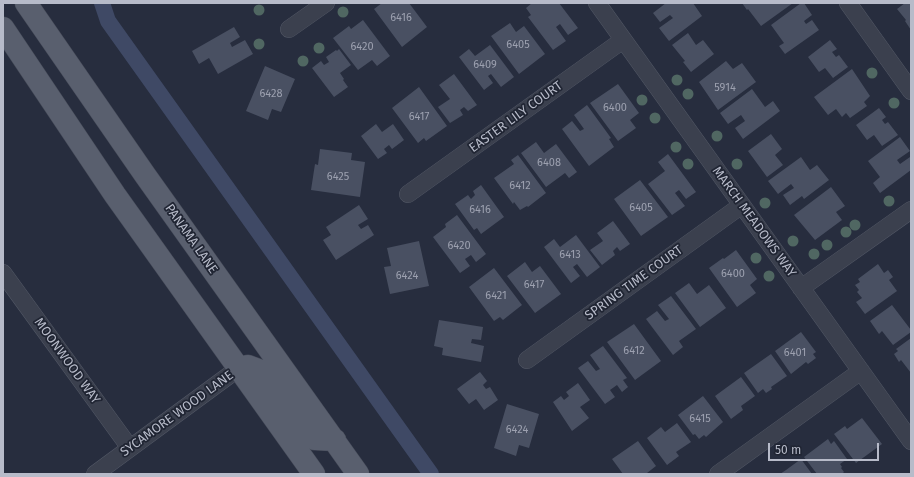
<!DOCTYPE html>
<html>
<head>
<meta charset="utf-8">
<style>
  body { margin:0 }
  #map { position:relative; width:914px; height:477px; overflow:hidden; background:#272d3e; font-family:"Fira Sans",sans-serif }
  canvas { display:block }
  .frame { position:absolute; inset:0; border:4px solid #b7bbc9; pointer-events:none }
  .scale { position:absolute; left:768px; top:443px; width:111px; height:18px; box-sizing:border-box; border:2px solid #b7bbc9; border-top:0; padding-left:5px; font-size:12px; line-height:14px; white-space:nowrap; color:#b7bbc9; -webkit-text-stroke:3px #202533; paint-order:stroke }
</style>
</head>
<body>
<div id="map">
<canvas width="914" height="477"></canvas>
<div class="frame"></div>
<div class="scale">50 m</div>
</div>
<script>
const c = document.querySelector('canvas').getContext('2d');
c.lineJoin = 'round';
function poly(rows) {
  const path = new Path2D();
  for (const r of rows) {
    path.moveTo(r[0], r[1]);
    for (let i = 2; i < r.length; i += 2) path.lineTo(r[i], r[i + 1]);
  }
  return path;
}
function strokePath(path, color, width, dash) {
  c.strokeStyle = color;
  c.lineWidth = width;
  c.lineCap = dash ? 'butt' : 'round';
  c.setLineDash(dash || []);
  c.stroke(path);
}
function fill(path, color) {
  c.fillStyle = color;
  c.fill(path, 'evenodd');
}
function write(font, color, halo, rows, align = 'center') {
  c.font = font + ' "Fira Sans",sans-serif';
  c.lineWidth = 3.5;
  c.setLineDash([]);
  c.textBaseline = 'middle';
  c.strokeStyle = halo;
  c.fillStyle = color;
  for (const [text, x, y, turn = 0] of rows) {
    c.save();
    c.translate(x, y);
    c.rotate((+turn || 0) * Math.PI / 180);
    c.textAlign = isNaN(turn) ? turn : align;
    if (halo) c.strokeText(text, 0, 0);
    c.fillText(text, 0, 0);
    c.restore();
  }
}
const canal = poly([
  [102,3,108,21,431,474]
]);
const building = poly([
  [382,3,409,3,427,27,402,47,374,9],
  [532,3,559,3,578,28,568,35,560,24,556,27,566,41,553,50,528,17,531,15,526,8],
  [666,3,693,3,702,16,669,41,659,28,673,18,670,15,660,22,653,13],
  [742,3,793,3,761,26,748,9,747,10],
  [801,3,804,3,812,15,804,21,806,24,812,20,819,30,785,54,779,46,784,43,771,25],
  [905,3,911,3,911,30,905,21,906,20,897,9],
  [363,20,390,56,377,66,372,60,358,70,333,38,349,26,351,29],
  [510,23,516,32,524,26,545,54,519,74,491,36],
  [234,27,240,37,230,43,232,47,245,40,253,54,218,74,209,58,199,64,192,51],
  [688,33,696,45,703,40,714,54,691,72,683,62,685,61,672,45],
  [830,40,837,49,832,52,836,57,839,55,848,67,833,78,825,68,819,72,808,57],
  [490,45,514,77,501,87,491,74,488,76,493,83,484,90,459,57,469,49,475,56],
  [339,49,351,65,340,73,344,79,343,80,348,87,334,97,312,68,321,61,324,65,329,62,326,57,336,50,337,51],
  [726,61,733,69,742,63,756,82,718,110,699,82],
  [265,66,295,79,281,112,272,109,268,120,246,111],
  [852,69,870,96,864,102,867,106,850,118,846,113,842,117,836,109,828,115,814,97],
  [454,74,477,105,468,111,464,107,460,110,463,115,450,123,438,107,450,99,439,85],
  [618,84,639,113,630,120,636,128,618,141,590,103],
  [419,87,447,126,426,141,424,138,418,143,392,108],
  [752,89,765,107,773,101,780,111,743,139,735,128,745,121,741,115,728,124,720,113],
  [587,105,611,138,609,139,614,147,589,166,562,129,572,121,580,131,584,129,574,115],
  [879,108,886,117,882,120,885,124,888,122,898,135,882,146,874,135,867,140,856,125],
  [376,124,382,132,393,124,404,140,392,149,389,145,384,149,387,153,378,159,361,136],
  [771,134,782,149,775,155,783,165,767,177,748,151],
  [900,137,910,151,897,160,900,164,910,157,911,159,911,170,880,193,873,183,880,177,868,161],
  [536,142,544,153,556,144,577,172,569,178,565,173,546,187,521,153],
  [320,149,352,153,351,160,365,162,360,197,311,190,315,164,318,165],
  [668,154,696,192,686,199,679,190,675,193,685,206,672,215,648,184,665,171,658,162],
  [518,155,546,193,528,207,527,206,520,210,514,202,513,204,494,178,514,164,511,160],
  [801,157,810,170,817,165,829,180,804,199,802,196,790,205,783,195,794,188,791,184,778,194,768,181],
  [640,180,668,217,641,236,614,199],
  [481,185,504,217,481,234,477,228,474,230,455,204,468,195,471,199,475,195,473,191],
  [831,187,845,206,836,212,842,220,815,240,794,215],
  [359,205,368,219,358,225,361,229,368,225,374,235,336,260,323,240,331,235,326,227],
  [457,215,486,254,476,262,471,255,465,259,470,266,460,273,433,237,446,227,445,224],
  [613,221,630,244,620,251,617,247,613,251,615,255,602,265,590,250,603,241,597,233],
  [576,235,600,267,587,277,577,264,573,267,580,276,571,283,544,247,554,239,560,247],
  [419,241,429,286,390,294,384,267,391,266,387,248],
  [736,250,757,279,750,285,756,293,737,307,709,268,723,258,724,259],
  [525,262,532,272,540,266,561,294,535,313,507,276],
  [878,264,884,273,888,270,893,277,889,280,897,291,865,314,856,302,862,298,857,292,859,290,855,285,860,282,858,279],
  [494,268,522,305,503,320,500,317,494,321,469,287],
  [689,283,697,294,709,285,726,308,700,327,675,293],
  [671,296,696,329,679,341,683,347,673,355,646,319,657,311,665,321,669,319,658,305],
  [892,305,911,330,911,332,893,345,882,331,879,334,870,321],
  [439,320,483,327,481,340,472,339,471,343,484,346,481,362,442,355,443,348,434,346],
  [634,324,661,361,635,380,607,342],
  [801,332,816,352,813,354,816,358,808,364,806,362,791,374,775,351],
  [911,338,911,373,901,360,899,362,894,354,898,351,896,349],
  [603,346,627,378,623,380,628,387,622,392,617,385,610,390,615,397,605,404,578,368,588,361,596,371,600,369,590,355],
  [771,354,787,376,771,387,772,389,766,393,763,389,758,393,744,373],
  [480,372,487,381,483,385,486,389,490,387,498,400,484,410,476,399,469,404,457,389],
  [741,377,755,396,741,406,743,410,731,419,715,396],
  [578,383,590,400,580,407,589,418,572,431,553,402,561,396,564,400,569,396,566,392],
  [703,396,723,422,706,437,704,435,699,439,695,434,693,435,678,415],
  [507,404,539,414,529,448,519,445,516,456,494,448],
  [862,418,882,444,856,463,834,434,845,426,847,429],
  [677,423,691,442,676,452,679,456,667,465,647,438,661,427,665,432],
  [828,439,831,444,834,441,847,459,840,464,842,467,841,468,844,472,842,474,817,474,804,457],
  [638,441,656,466,647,473,647,474,623,474,612,459],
  [801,459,812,474,780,474,786,470]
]);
const minor = poly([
  [597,3,911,441],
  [848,3,911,91],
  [289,29,326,3],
  [408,194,623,40],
  [3,273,130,448],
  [801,288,911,210],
  [527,360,742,205],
  [95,474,239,368],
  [718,474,861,371]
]);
const major = poly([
  [26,3,145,175,358,474],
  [3,28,115,195,314,474],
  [239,368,248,366,264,372,315,439,335,440]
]);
const trees = [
  [259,10],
  [343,12],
  [259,44],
  [319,48],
  [303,61],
  [872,73],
  [677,80],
  [688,94],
  [642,100],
  [894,103],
  [655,118],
  [717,136],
  [676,147],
  [688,164],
  [737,164],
  [889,201],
  [765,203],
  [855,225],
  [846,232],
  [793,241],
  [827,245],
  [814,254],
  [756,258],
  [769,276]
];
const numberNames = [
  ["6416",401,18],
  ["6405",518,45],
  ["6420",362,47],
  ["6409",485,65],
  ["5914",725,88],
  ["6428",271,94],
  ["6400",615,108],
  ["6417",419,117],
  ["6408",549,163],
  ["6425",338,177],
  ["6412",520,186],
  ["6405",641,208],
  ["6416",480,210],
  ["6420",459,246],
  ["6413",570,255],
  ["6400",733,274],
  ["6424",407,276],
  ["6417",534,285],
  ["6421",496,296],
  ["6412",634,351],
  ["6401",795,353],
  ["6415",700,419],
  ["6424",517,430]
];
const streetNames = [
  ["EASTER LILY COURT",516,117,-36],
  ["MARCH MEADOWS WAY",754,222,54],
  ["PANAMA LANE",191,239,55],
  ["SPRING TIME COURT",634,283,-36],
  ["MOONWOOD WAY",67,361,54],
  ["SYCAMORE WOOD LANE",177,414,-36]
];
strokePath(canal, '#3f4965', 16);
fill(building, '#495062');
strokePath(minor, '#535866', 18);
strokePath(major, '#444957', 23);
strokePath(minor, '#3b404e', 17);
strokePath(major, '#595f6e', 22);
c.fillStyle = '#506762';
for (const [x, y] of trees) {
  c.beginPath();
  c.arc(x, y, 5.5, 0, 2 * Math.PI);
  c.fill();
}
write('11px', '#9ca0af', null, numberNames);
write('13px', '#b7bbc9', '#202533', streetNames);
</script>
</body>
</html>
